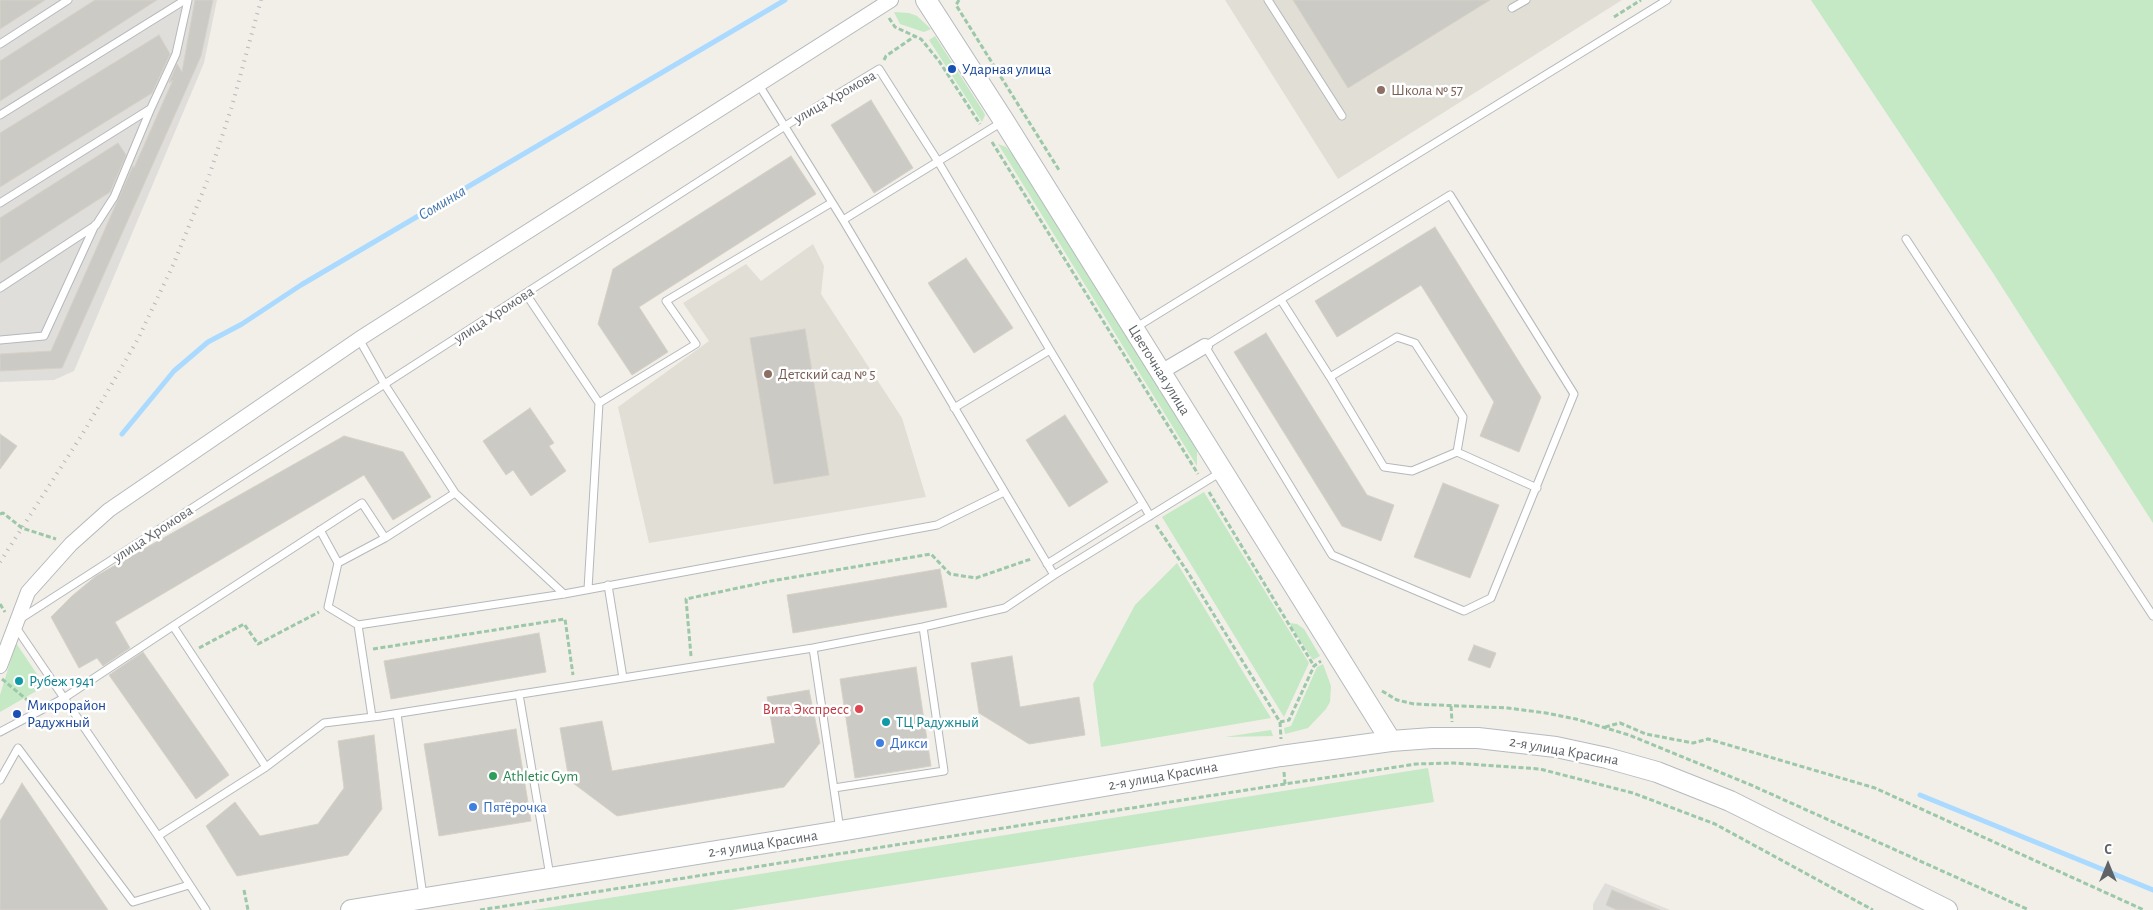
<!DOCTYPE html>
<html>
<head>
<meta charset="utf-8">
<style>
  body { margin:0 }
  #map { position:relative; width:2153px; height:910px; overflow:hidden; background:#f1efe8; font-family:"Alegreya Sans",sans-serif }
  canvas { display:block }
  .north { position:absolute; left:2083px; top:840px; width:50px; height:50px; -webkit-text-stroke:4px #fff; paint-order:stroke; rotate:0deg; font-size:14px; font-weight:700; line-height:20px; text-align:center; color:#5f6368 }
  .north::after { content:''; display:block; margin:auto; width:18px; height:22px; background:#5f6368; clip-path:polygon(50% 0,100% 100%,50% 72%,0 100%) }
</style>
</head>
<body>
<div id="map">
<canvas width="2153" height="910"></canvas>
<div class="north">С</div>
</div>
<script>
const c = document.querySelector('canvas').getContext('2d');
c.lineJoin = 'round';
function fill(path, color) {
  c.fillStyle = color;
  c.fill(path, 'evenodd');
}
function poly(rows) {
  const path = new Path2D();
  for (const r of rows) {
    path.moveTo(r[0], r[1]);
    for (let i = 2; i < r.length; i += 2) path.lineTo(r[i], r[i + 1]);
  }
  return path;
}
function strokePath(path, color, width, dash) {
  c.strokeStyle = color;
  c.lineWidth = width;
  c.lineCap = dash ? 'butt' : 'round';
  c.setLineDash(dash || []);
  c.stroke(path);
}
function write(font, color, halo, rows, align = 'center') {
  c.font = font + ' "Alegreya Sans",sans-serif';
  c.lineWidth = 5;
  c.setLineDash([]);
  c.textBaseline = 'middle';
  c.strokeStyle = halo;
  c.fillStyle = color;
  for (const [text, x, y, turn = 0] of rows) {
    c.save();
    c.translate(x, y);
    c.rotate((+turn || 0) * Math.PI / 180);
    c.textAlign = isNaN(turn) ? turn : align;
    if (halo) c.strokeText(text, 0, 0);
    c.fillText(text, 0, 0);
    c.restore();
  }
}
const industrial = poly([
  [0,0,217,0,204,63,74,371,54,380,0,382],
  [1605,883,1670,910,1593,910,1593,904]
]);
const education = poly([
  [1225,0,1622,0,1338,179],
  [813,244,824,266,821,294,902,418,926,497,649,543,618,407,709,341,683,303,746,264,761,281]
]);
const green = poly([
  [1811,0,2153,0,2153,523,1993,273],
  [894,12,909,13,917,16,931,29,924,32,900,24],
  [935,36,983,111,985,115,982,122,929,40],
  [998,144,1006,147,1014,156,1193,443,1197,451,1197,466],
  [1204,492,1309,663,1284,717,1162,517],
  [1177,563,1271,718,1101,747,1093,684,1135,605],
  [1289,623,1297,624,1304,629,1320,656,1313,660],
  [16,643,45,686,0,712,0,695],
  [1323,664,1331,686,1330,702,1326,709,1308,728,1285,734,1284,728,1291,726,1317,667],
  [1271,730,1273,736,1225,737],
  [1428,768,1434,802,732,910,533,910]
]);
const stream = poly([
  [122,434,174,371,208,342,242,324,301,285,785,0],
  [1920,795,2153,890]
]);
const building = poly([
  [0,0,45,0,0,29,0,0],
  [95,0,157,0,0,101,0,61,95,0],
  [195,0,213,0,201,56,62,368,0,371,0,354,51,351,133,166,134,168,173,80,169,83,177,64,182,72,195,0],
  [1293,0,1490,0,1348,88,1293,0],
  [159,35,170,54,152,93,0,187,0,133,159,35],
  [871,100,913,168,874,193,831,125,871,100],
  [118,143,126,155,110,192,0,263,0,218,118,143],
  [791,156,816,194,639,307,668,352,632,375,598,324,613,269,791,156],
  [1435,227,1541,397,1519,452,1480,436,1494,402,1421,285,1337,337,1315,301,1435,227],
  [966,258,1013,328,974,353,928,283,966,258],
  [805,329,829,475,774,484,750,338,805,329],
  [1266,333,1367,495,1394,505,1381,541,1342,526,1234,352,1266,333],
  [530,408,554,443,549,446,566,471,531,496,513,470,506,475,483,441,530,408],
  [1065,415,1108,482,1069,507,1026,440,1065,415],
  [0,434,17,446,0,469,0,434],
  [344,436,403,452,431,497,393,520,364,475,115,622,130,648,103,666,97,658,79,668,51,617,72,596,96,576,344,436],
  [1443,483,1499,505,1470,578,1414,557,1443,483],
  [940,569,947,607,793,633,787,595,940,569],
  [539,633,546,672,391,699,384,661,539,633],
  [1474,645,1496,653,1490,668,1468,660,1474,645],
  [143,652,229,775,196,799,109,675,143,652],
  [1012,656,1020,707,1079,697,1085,735,1029,744,979,713,971,663,1012,656],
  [916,667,931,766,855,778,840,679,916,667],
  [809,690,820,743,784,787,617,816,569,780,560,728,602,721,612,771,775,743,767,697,809,690],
  [516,729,531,821,439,836,424,744,516,729],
  [374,735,382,809,348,855,237,876,206,826,235,802,260,836,318,824,344,788,338,741,374,735],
  [22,783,108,910,0,910,0,821,22,783],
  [1612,890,1660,910,1617,910,1606,905,1612,890]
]);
const path = poly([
  [959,0,956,5,1059,170],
  [1614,17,1641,0],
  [889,18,895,27,921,39,939,61,980,124],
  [884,60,886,56,915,36],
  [992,142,1198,474],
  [1209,492,1314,666],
  [0,514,3,513,22,528,56,539],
  [1156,525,1187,571,1280,722,1289,720,1314,666,1321,661],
  [0,604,5,612],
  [199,648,244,624,258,644,319,612],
  [373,649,565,619,573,675],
  [691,656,686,599,771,581,931,554,950,574,976,578,1031,559],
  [2,679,32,704],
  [1382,691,1397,700,1414,704,1508,708,1546,713,1576,719,1629,735,1751,785,2029,910],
  [1451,706,1452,722],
  [1280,722,1281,739],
  [1605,727,1620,723,1646,734,1693,743,1708,739,1875,788,2144,910],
  [1284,772,1285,784],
  [244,890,248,910],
  [480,910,1285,784,1416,764,1454,763,1540,769,1633,793,1715,824,1873,910]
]);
const lane = poly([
  [1268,0,1342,116],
  [1512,8,1526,0],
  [0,44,68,0],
  [759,85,843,220,1054,575],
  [0,115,185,0],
  [1450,195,1574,394,1491,598,1464,611,1332,555,1205,346,1450,195],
  [0,203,150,109],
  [843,220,1002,122],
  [1906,239,2153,616],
  [0,288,96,225,114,197,151,108,176,54,188,0],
  [526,294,599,403,696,344,666,301,831,203],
  [1281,300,1330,377,1397,337,1415,343,1463,417,1457,452,1537,488],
  [1135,328,1667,0],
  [0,340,44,336,95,225],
  [1330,377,1384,467,1412,471,1457,452],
  [954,408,1050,350,1143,504],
  [455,493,564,594],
  [320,530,338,563,385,538],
  [338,563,328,607,358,625],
  [1047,564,1143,504,1150,516],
  [588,589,599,403],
  [20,619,785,126,879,69,939,163,1050,350],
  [15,626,158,836,206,910],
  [813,648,840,830],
  [623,678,813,648,923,627,1005,608,1054,575,1221,472],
  [519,694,550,876],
  [397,714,423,896],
  [372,717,358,625,564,594,937,525,1004,492],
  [0,732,64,698,173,626],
  [266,767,324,723,381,716,623,678,608,585],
  [0,780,18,748,133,902,189,885],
  [834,788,944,771,923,627],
  [158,836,266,767,173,626,362,503,385,538,455,493,385,385,359,339]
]);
const street = poly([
  [1161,372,1205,346],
  [0,666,28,592,71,544,109,510,359,339,891,0]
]);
const secondary = poly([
  [926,0,1004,121,1391,741],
  [351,910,840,831,1281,756,1391,741,1432,738,1478,738,1556,747,1607,758,1657,772,1730,801,1947,910]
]);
const rail = poly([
  [0,562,85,430,138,339,174,263,208,179,232,106,261,0]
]);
const markers = [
  [952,69,5,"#1a4fb4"],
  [1381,90,5,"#8d6e63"],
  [768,374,5,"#8d6e63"],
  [19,681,5,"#0f9aa8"],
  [859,709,5,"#e0444e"],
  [17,714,5,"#1a4fb4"],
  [886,722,5,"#0f9aa8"],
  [880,743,5,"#3f7fe0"],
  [493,776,5,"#2e9e5b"],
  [473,807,5,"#3f7fe0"]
];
const transitNames = [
  ["Ударная улица",962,69],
  ["Микрорайон",27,705],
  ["Радужный",27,722]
];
const educationNames = [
  ["Школа № 57",1391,90],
  ["Детский сад № 5",778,374]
];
const streetNames = [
  ["улица Хромова",835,97,-30],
  ["улица Хромова",494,315,-33],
  ["Цветочная улица",1159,370,58],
  ["улица Хромова",153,534,-33],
  ["2-я улица Красина",1564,751,10],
  ["2-я улица Красина",1163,776,-10],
  ["2-я улица Красина",763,844,-9]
];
const cultureNames = [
  ["Рубеж 1941",29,681],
  ["ТЦ Радужный",896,722]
];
const healthNames = [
  ["Вита Экспресс",849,709]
];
const shopNames = [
  ["Дикси",890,743],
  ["Пятёрочка",483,807]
];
const leisureNames = [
  ["Athletic Gym",503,776]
];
const waterNames = [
  ["Соминка",442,203,-31]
];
fill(industrial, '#e0deda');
fill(education, '#e1ded6');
fill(green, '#c5e8c5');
strokePath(stream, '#aadaff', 5);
fill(building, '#cccac5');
strokePath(building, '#d6d1c6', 1);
strokePath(lane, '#b5b8bc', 9);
strokePath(street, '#b5b8bc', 16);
strokePath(secondary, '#b6babf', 22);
strokePath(path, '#9cc7a9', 3, [5, 2.5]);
strokePath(lane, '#fff', 7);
strokePath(street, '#fff', 14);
strokePath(secondary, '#fff', 20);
strokePath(rail, '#b6b7b8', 4, [1, 6]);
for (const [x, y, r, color] of markers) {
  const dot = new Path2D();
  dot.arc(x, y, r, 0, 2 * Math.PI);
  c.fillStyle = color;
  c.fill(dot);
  strokePath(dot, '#fff', 2);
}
write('15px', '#164399', '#fff', transitNames, 'left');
write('15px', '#785e54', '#fff', educationNames, 'left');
write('15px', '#5f6368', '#fff', streetNames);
write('15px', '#0d838f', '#fff', cultureNames, 'left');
write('15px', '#be3a42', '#fff', healthNames, 'right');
write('15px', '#366cbe', '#fff', shopNames, 'left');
write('15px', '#27864d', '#fff', leisureNames, 'left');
write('italic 16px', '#4174aa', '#fff', waterNames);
</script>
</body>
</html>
